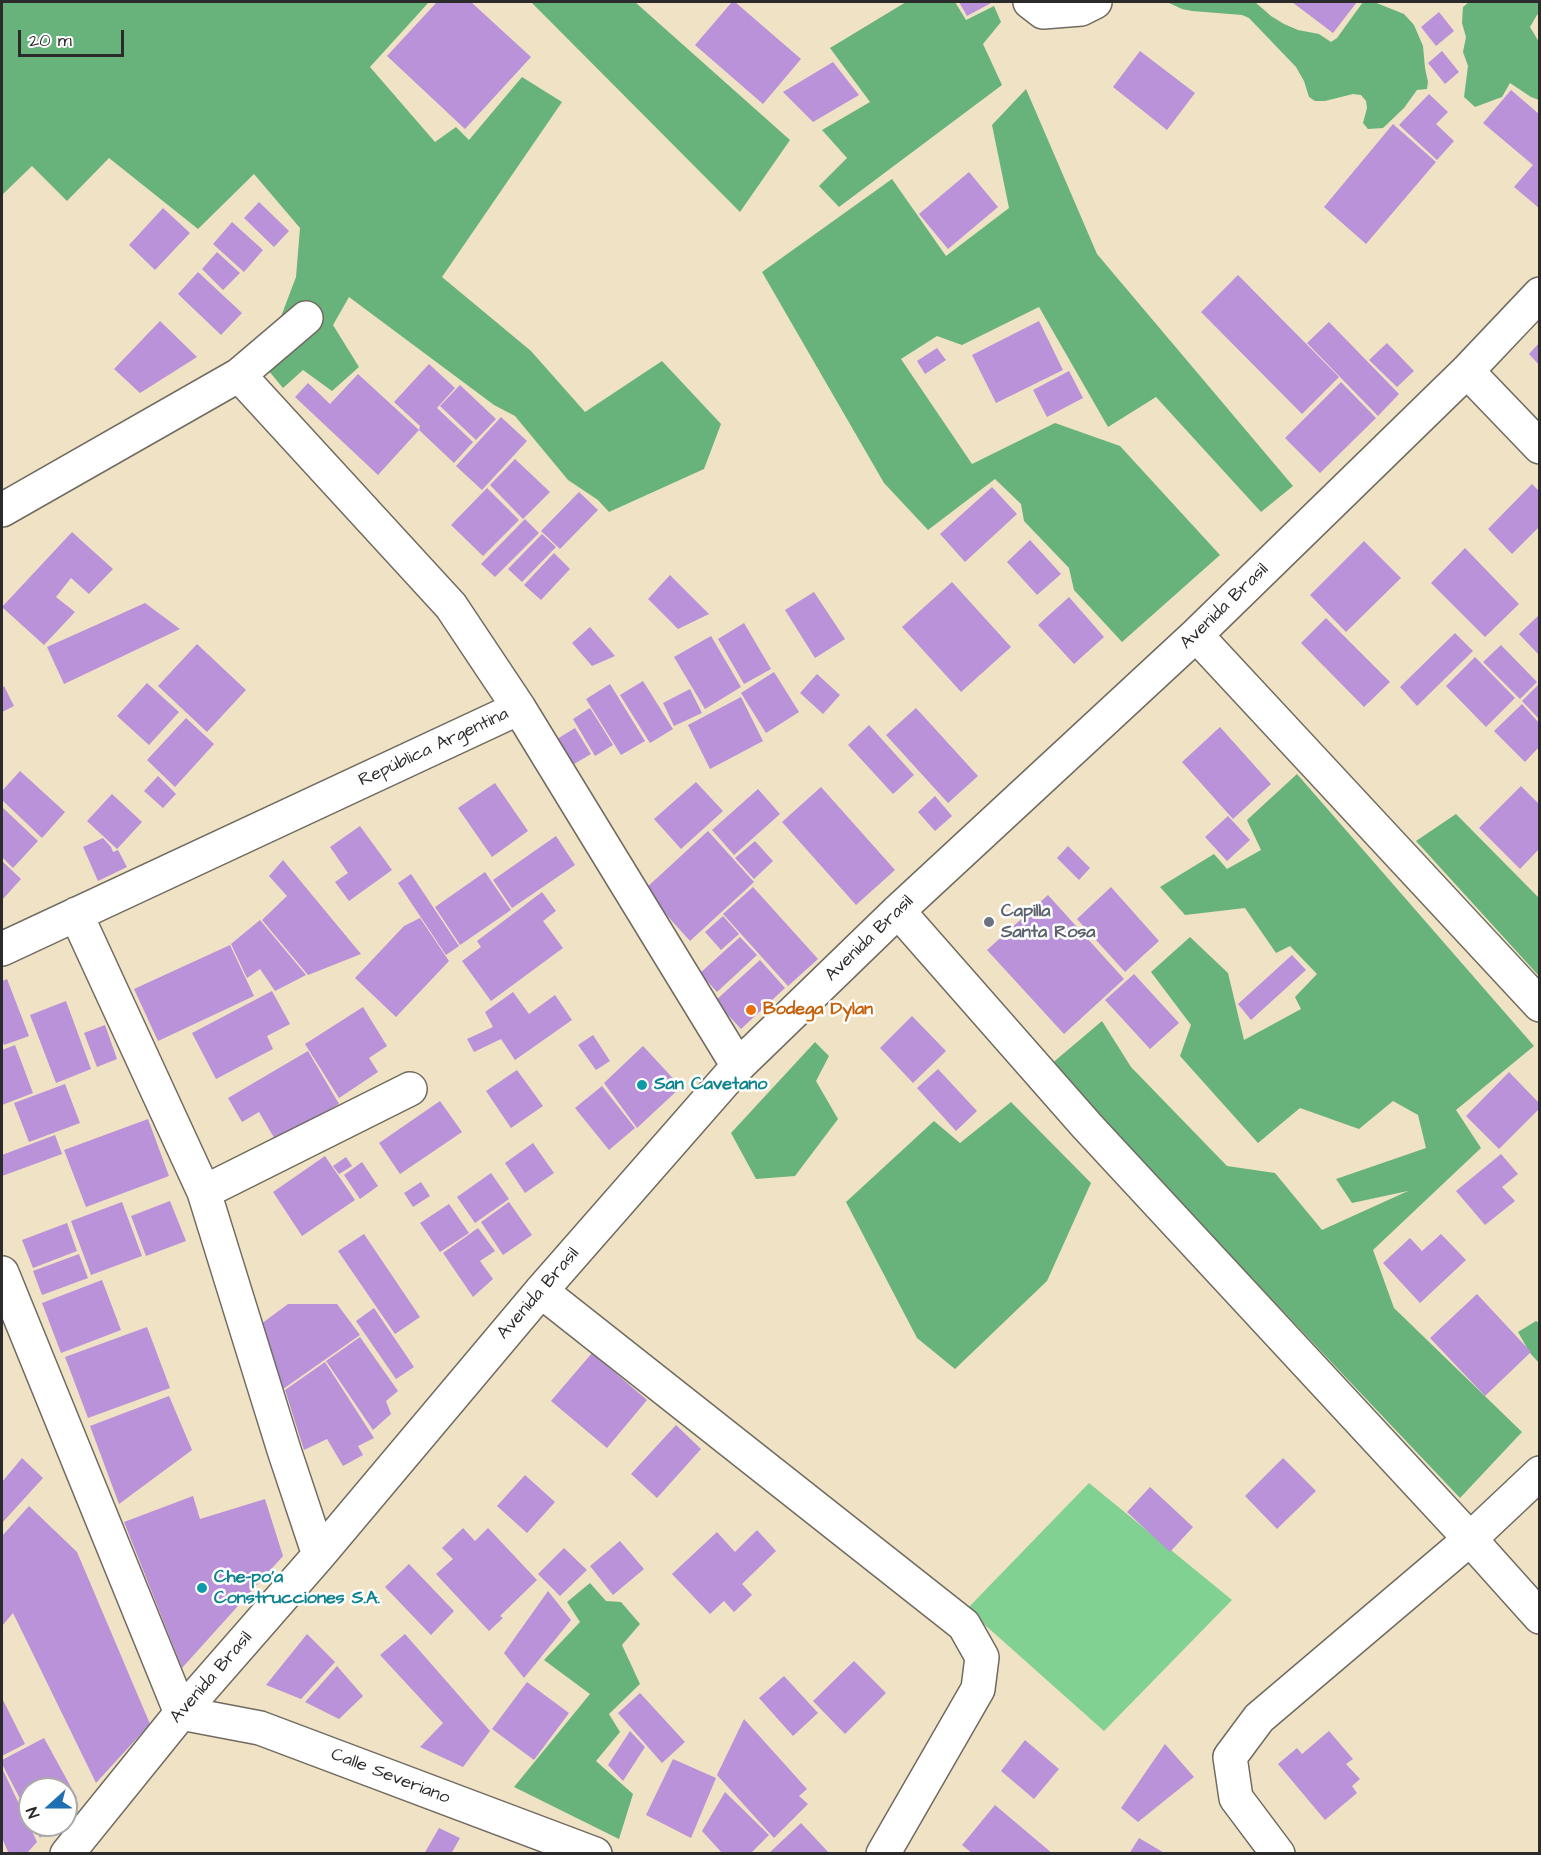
<!DOCTYPE html>
<html>
<head>
<meta charset="utf-8">
<style>
  body { margin:0 }
  #map { position:relative; width:1541px; height:1855px; overflow:hidden; background:#f0e2c4; font-family:"Architects Daughter",sans-serif }
  canvas { display:block }
  .frame { position:absolute; inset:0; border:3px solid #2b2b2b; pointer-events:none }
  .north { position:absolute; left:18px; top:1777px; width:60px; height:60px; box-sizing:border-box; background:#fff; border:2px solid #aaa; border-radius:50%; rotate:249deg; font-size:16px; font-weight:700; line-height:24px; text-align:center; color:#2b2b2b }
  .north::after { content:''; display:block; margin:auto; width:21px; height:27px; background:#1f6fb2; clip-path:polygon(50% 0,100% 100%,50% 72%,0 100%) }
  .scale { position:absolute; left:18px; top:30px; width:106px; height:27px; box-sizing:border-box; border:3px solid #2b2b2b; border-top:0; padding-left:8px; font-size:18px; line-height:21px; white-space:nowrap; color:#2b2b2b; -webkit-text-stroke:4px #fff; paint-order:stroke }
</style>
</head>
<body>
<div id="map">
<canvas width="1541" height="1855"></canvas>
<div class="frame"></div>
<div class="north">N</div>
<div class="scale">20 m</div>
</div>
<script>
const c = document.querySelector('canvas').getContext('2d');
c.lineJoin = 'round';
function fill(path, color) {
  c.fillStyle = color;
  c.fill(path, 'evenodd');
}
function poly(rows) {
  const path = new Path2D();
  for (const r of rows) {
    path.moveTo(r[0], r[1]);
    for (let i = 2; i < r.length; i += 2) path.lineTo(r[i], r[i + 1]);
  }
  return path;
}
function strokePath(path, color, width, dash) {
  c.strokeStyle = color;
  c.lineWidth = width;
  c.lineCap = dash ? 'butt' : 'round';
  c.setLineDash(dash || []);
  c.stroke(path);
}
function write(font, color, halo, rows, align = 'center') {
  c.font = font + ' "Architects Daughter",sans-serif';
  c.lineWidth = 5;
  c.setLineDash([]);
  c.textBaseline = 'middle';
  c.strokeStyle = halo;
  c.fillStyle = color;
  for (const [text, x, y, turn = 0] of rows) {
    c.save();
    c.translate(x, y);
    c.rotate((+turn || 0) * Math.PI / 180);
    c.textAlign = isNaN(turn) ? turn : align;
    if (halo) c.strokeText(text, 0, 0);
    c.fillText(text, 0, 0);
    c.restore();
  }
}
const green = poly([
  [1089,1483,1232,1600,1104,1731,967,1609]
]);
const forest = poly([
  [2,2,429,2,370,67,435,142,456,127,469,140,522,77,562,102,442,277,531,351,585,412,662,361,721,424,704,469,609,512,598,500,568,480,515,416,494,405,349,297,333,325,359,367,332,391,303,370,283,388,263,364,296,277,300,228,254,174,198,229,109,158,67,201,32,166,2,195],
  [531,2,635,2,790,140,740,212],
  [906,2,955,2,966,20,994,6,1001,22,983,44,1002,85,839,207,819,186,847,158,822,130,870,102,830,48],
  [1167,2,1255,2,1271,16,1284,24,1298,30,1319,34,1331,42,1337,38,1363,2,1374,2,1404,14,1414,25,1423,46,1425,68,1428,82,1427,89,1417,90,1404,108,1383,128,1368,129,1363,123,1367,108,1366,101,1361,95,1353,94,1325,101,1315,101,1309,97,1304,81,1296,67,1249,18,1242,15,1192,11,1182,9],
  [1469,2,1539,2,1539,14,1537,15,1530,27,1539,42,1539,100,1531,97,1510,83,1502,97,1475,107,1464,97,1468,66,1463,52,1466,37,1462,23,1463,7],
  [1026,89,1097,254,1293,486,1261,512,1156,397,1108,427,1039,307,962,345,937,336,901,359,972,464,1055,423,1120,446,1220,555,1122,642,1074,590,1069,568,1024,521,1021,504,995,479,928,530,884,483,762,272,892,179,946,256,1009,208,992,125],
  [1297,774,1534,1046,1456,1110,1481,1148,1373,1250,1394,1308,1522,1432,1460,1498,1050,1065,1102,1021,1131,1067,1227,1166,1275,1173,1322,1230,1408,1191,1352,1203,1336,1179,1426,1148,1418,1115,1393,1101,1359,1129,1300,1108,1258,1143,1180,1056,1191,1025,1151,972,1190,937,1228,973,1244,1040,1301,1009,1295,997,1317,974,1290,946,1276,953,1245,908,1185,915,1160,887,1214,854,1227,869,1261,850,1247,820],
  [1456,814,1539,898,1539,976,1416,841],
  [815,1042,829,1056,816,1081,838,1119,795,1176,756,1179,731,1133],
  [1011,1102,1091,1183,1047,1281,955,1369,917,1338,846,1202,934,1121,960,1143],
  [1536,1321,1539,1323,1539,1363,1530,1353,1518,1332],
  [590,1583,606,1601,621,1602,640,1624,622,1645,640,1684,609,1714,620,1732,596,1761,633,1794,619,1839,514,1787,590,1694,544,1660,580,1622,567,1602]
]);
const building = poly([
  [437,2,471,2,531,57,465,129,387,56],
  [732,2,735,2,801,59,763,104,695,45],
  [959,2,993,2,967,16],
  [1292,2,1357,2,1333,33],
  [1439,12,1454,31,1436,46,1421,27],
  [1140,51,1195,93,1167,130,1113,87],
  [1442,51,1459,72,1445,84,1428,63],
  [833,62,859,95,813,122,783,92],
  [1511,90,1539,114,1539,208,1514,187,1533,165,1483,123],
  [1429,94,1448,112,1436,124,1454,141,1437,160,1399,125],
  [1393,124,1436,162,1366,244,1324,207],
  [969,172,998,207,948,249,919,214],
  [259,202,289,231,274,247,244,218],
  [163,208,190,233,155,270,129,245],
  [232,222,263,250,244,272,213,244],
  [217,252,240,273,223,290,202,269],
  [198,272,242,313,221,335,178,294],
  [1238,275,1339,377,1302,414,1201,312],
  [160,321,197,357,140,393,114,369],
  [1039,321,1063,370,996,403,972,355],
  [1329,322,1399,394,1378,416,1307,343],
  [1387,343,1414,371,1397,387,1369,360],
  [1539,343,1539,365,1529,354],
  [937,348,946,360,925,374,917,361],
  [429,364,455,388,437,408,473,442,454,463,419,430,378,475,295,397,308,383,330,404,358,374,419,430,420,426,394,402],
  [1069,371,1083,398,1047,417,1033,390],
  [1341,382,1376,418,1320,473,1285,438],
  [460,385,496,419,476,440,440,406],
  [501,417,527,441,482,490,456,466],
  [515,459,550,492,523,519,490,485],
  [1532,484,1539,491,1539,527,1512,554,1488,529],
  [992,487,1017,514,965,562,940,534],
  [487,488,519,520,483,556,451,525],
  [579,492,598,510,560,549,541,531],
  [525,519,539,533,495,577,481,564],
  [72,532,113,569,89,594,71,578,56,597,75,612,44,645,2,607],
  [542,534,556,547,522,582,508,569],
  [1030,540,1061,574,1037,595,1007,562],
  [1364,541,1401,578,1346,632,1310,595],
  [1465,548,1519,604,1485,637,1431,583],
  [554,553,570,569,541,600,524,585],
  [670,575,709,614,678,629,648,599],
  [952,582,1011,647,961,692,902,627],
  [814,592,845,639,815,658,785,610],
  [1069,597,1104,637,1074,664,1038,625],
  [145,603,180,629,64,684,47,647],
  [1539,615,1539,655,1519,634],
  [1326,618,1390,682,1364,707,1301,643],
  [744,623,771,669,744,684,718,639],
  [590,627,615,656,592,666,572,643],
  [1455,633,1473,651,1417,706,1400,687],
  [711,636,741,687,705,709,674,657],
  [197,644,246,690,207,732,158,686],
  [1501,645,1537,682,1520,699,1483,662],
  [1475,657,1515,698,1486,727,1446,686],
  [774,672,799,712,766,733,741,693],
  [817,674,840,695,823,714,800,693],
  [643,681,673,729,650,743,620,695],
  [147,683,179,712,149,745,117,716],
  [610,684,645,741,621,755,586,699],
  [1539,684,1539,719,1522,701],
  [4,686,14,706,2,712,2,688],
  [690,689,702,713,674,726,663,703],
  [741,697,763,741,710,769,688,725],
  [1522,704,1539,723,1539,747,1525,762,1494,731],
  [590,708,613,745,595,756,573,719],
  [916,708,978,776,948,803,886,735],
  [186,718,214,744,175,787,147,760],
  [869,725,914,775,893,794,848,745],
  [1220,727,1271,784,1233,819,1182,762],
  [575,728,591,754,564,770,549,744],
  [20,771,65,812,42,838,2,800,2,791],
  [158,776,176,794,163,808,144,791],
  [696,782,723,811,681,849,654,819],
  [495,783,528,831,492,857,458,808],
  [1521,786,1539,804,1539,849,1520,869,1479,828],
  [821,787,895,870,856,905,782,822],
  [758,789,780,814,734,855,712,830],
  [112,794,142,822,117,849,87,821],
  [935,796,952,816,935,831,918,812],
  [2,807,38,841,13,868,2,857],
  [1228,816,1250,840,1227,861,1205,837],
  [360,826,392,870,349,901,335,882,348,873,330,847],
  [708,831,754,882,690,941,644,890],
  [556,836,575,865,512,908,493,880],
  [103,838,111,847,113,852,118,850,127,867,98,881,83,847],
  [755,841,773,861,754,879,735,858],
  [1068,846,1090,868,1079,880,1057,858],
  [283,860,361,954,308,975,262,920,287,896,269,876],
  [2,861,21,879,2,900],
  [485,872,511,910,460,945,435,907],
  [411,874,459,946,446,955,398,883],
  [753,887,818,959,788,986,723,914],
  [1111,887,1159,941,1125,972,1077,919],
  [542,892,556,911,543,921,563,948,491,1001,462,961,481,947,477,941],
  [1048,895,1124,979,1064,1034,987,950],
  [723,916,739,934,721,950,705,932],
  [420,918,449,961,396,1017,355,978,404,926],
  [260,920,306,975,275,991,260,969,247,978,231,944],
  [740,937,757,955,717,992,700,973],
  [230,945,254,996,158,1041,134,989],
  [1292,955,1306,970,1251,1020,1238,1004],
  [760,960,785,988,741,1029,715,1001],
  [1134,974,1179,1023,1150,1049,1105,1000],
  [7,979,29,1036,4,1045,2,1039,2,981],
  [272,991,290,1024,267,1036,273,1049,216,1079,192,1033],
  [513,992,529,1014,555,995,572,1020,515,1060,501,1039,474,1052,467,1039,493,1027,485,1012],
  [66,1001,91,1069,56,1083,30,1015],
  [363,1007,387,1046,369,1058,378,1072,339,1098,305,1044],
  [912,1016,946,1051,913,1083,880,1048],
  [105,1025,117,1059,97,1067,84,1033],
  [593,1035,610,1061,596,1070,578,1045],
  [15,1045,33,1093,2,1105,2,1050],
  [643,1046,681,1087,637,1128,604,1083],
  [308,1051,339,1104,276,1141,259,1112,242,1122,228,1098],
  [938,1069,977,1111,956,1131,917,1088],
  [517,1070,543,1106,511,1128,486,1091],
  [1509,1072,1539,1103,1539,1109,1499,1149,1466,1116],
  [65,1084,80,1123,29,1142,14,1103],
  [602,1086,635,1128,609,1150,575,1108],
  [440,1101,462,1132,400,1174,379,1143],
  [148,1119,169,1176,86,1207,64,1150],
  [55,1135,62,1154,2,1176,2,1155],
  [533,1143,554,1173,525,1193,505,1163],
  [1501,1154,1518,1174,1502,1187,1515,1201,1485,1225,1456,1191],
  [325,1156,355,1200,302,1236,273,1192],
  [346,1157,352,1166,339,1174,333,1166],
  [362,1162,378,1186,360,1199,344,1175],
  [491,1173,509,1199,475,1223,457,1197],
  [421,1182,430,1196,413,1207,404,1193],
  [170,1201,186,1241,146,1256,131,1216],
  [122,1202,142,1256,91,1275,71,1221],
  [509,1202,532,1235,503,1255,481,1222],
  [449,1204,469,1233,440,1252,420,1223],
  [67,1223,77,1251,33,1268,22,1240],
  [478,1228,495,1251,480,1261,493,1279,473,1297,443,1253],
  [364,1234,420,1317,395,1334,338,1251],
  [1441,1234,1466,1260,1420,1303,1383,1263,1410,1238,1422,1251],
  [79,1254,88,1278,42,1295,33,1271],
  [102,1280,121,1330,61,1353,42,1303],
  [1477,1294,1531,1352,1485,1396,1430,1338],
  [288,1304,337,1304,360,1335,283,1389,261,1324],
  [374,1308,414,1367,396,1379,356,1321],
  [147,1327,170,1388,88,1418,65,1357],
  [360,1337,398,1391,386,1401,391,1414,373,1430,326,1361],
  [592,1353,647,1400,607,1448,551,1401],
  [325,1362,374,1438,358,1446,363,1455,343,1466,327,1439,304,1450,285,1390],
  [169,1396,192,1450,119,1504,90,1426],
  [676,1425,701,1449,657,1498,631,1474],
  [22,1458,43,1478,2,1523,2,1482],
  [1283,1458,1316,1491,1277,1529,1245,1496],
  [525,1475,555,1502,527,1533,497,1506],
  [1150,1487,1193,1527,1170,1552,1127,1512],
  [193,1496,200,1519,265,1499,283,1556,182,1668,124,1522],
  [29,1506,77,1552,150,1724,96,1783,13,1613,2,1626,2,1536],
  [463,1528,475,1541,488,1528,537,1580,500,1616,503,1618,489,1631,436,1574,453,1559,442,1548],
  [757,1530,776,1551,742,1584,752,1595,734,1612,724,1601,710,1614,672,1574,717,1532,735,1552],
  [620,1541,644,1569,613,1595,590,1566],
  [564,1548,587,1570,560,1596,538,1574],
  [409,1564,454,1611,431,1635,385,1587],
  [548,1591,571,1620,524,1678,504,1653],
  [307,1634,335,1662,301,1699,266,1685],
  [405,1634,490,1731,463,1767,420,1747,443,1723,380,1655],
  [854,1661,886,1693,845,1734,813,1701],
  [337,1666,363,1696,339,1719,305,1702],
  [784,1676,818,1713,793,1736,759,1698],
  [527,1682,569,1713,534,1760,492,1729],
  [640,1693,685,1742,662,1763,618,1713],
  [2,1698,25,1744,2,1756],
  [744,1719,807,1789,799,1796,808,1804,774,1838,717,1775],
  [630,1731,645,1747,623,1781,608,1765],
  [1329,1731,1353,1759,1346,1764,1360,1779,1352,1786,1357,1793,1325,1820,1278,1764,1297,1748,1302,1754],
  [44,1738,77,1798,66,1810,66,1789,30,1789,30,1818,2,1764,2,1760],
  [1025,1740,1059,1769,1034,1799,1001,1771],
  [1165,1744,1194,1777,1138,1822,1121,1808],
  [673,1759,716,1778,691,1838,646,1815],
  [2,1768,37,1842,26,1854,9,1854,2,1838],
  [725,1792,769,1835,750,1854,723,1854,702,1831],
  [995,1805,1053,1854,973,1854,962,1845],
  [801,1823,830,1854,768,1854],
  [33,1825,52,1825,40,1838],
  [439,1828,460,1838,451,1854,424,1854],
  [1139,1838,1166,1854,1129,1854]
]);
const minor = poly([
  [1030,2,1043,12,1081,9,1095,2],
  [1467,371,1540,447],
  [239,375,451,606,519,708],
  [2,510,239,375,306,318],
  [1196,635,1540,1005],
  [898,911,1087,1126,1470,1539,1540,1617],
  [76,914,204,1192,284,1450,319,1555],
  [2,949,519,708,738,1066],
  [204,1192,410,1089],
  [2,1273,181,1713,260,1728,595,1854],
  [541,1291,964,1625,982,1657,978,1689,883,1854],
  [67,1854,181,1713,319,1555,541,1291,738,1066,898,911,1196,635,1467,371,1540,294],
  [1278,1854,1236,1798,1230,1757,1259,1718,1470,1539,1540,1473]
]);
const markers = [
  [989,922,6,"#6b7280"],
  [751,1010,6,"#e8710a"],
  [642,1085,6,"#0f9aa8"],
  [202,1588,6,"#0f9aa8"]
];
const streetNames = [
  ["Avenida Brasil",1225,607,-44],
  ["República Argentina",434,748,-25],
  ["Avenida Brasil",870,939,-44],
  ["Avenida Brasil",539,1294,-49],
  ["Avenida Brasil",212,1678,-49],
  ["Calle Severiano",390,1777,21]
];
const worshipNames = [
  ["Capilla",1001,912],
  ["Santa Rosa",1001,933]
];
const foodNames = [
  ["Bodega Dylan",763,1010]
];
const cultureNames = [
  ["San Cavetano",654,1085],
  ["Che-po'a",214,1578],
  ["Construcciones S.A.",214,1599]
];
fill(green, '#80d192');
fill(forest, '#68b37c');
fill(building, '#b992d9');
strokePath(minor, '#706b61', 36);
strokePath(minor, '#fff', 33);
for (const [x, y, r, color] of markers) {
  const dot = new Path2D();
  dot.arc(x, y, r, 0, 2 * Math.PI);
  c.fillStyle = color;
  c.fill(dot);
  strokePath(dot, '#fff', 2);
}
write('18px', '#2b2b2b', '#fff', streetNames);
write('bold 18px', '#5b616d', '#fff', worshipNames, 'left');
write('bold 18px', '#c56008', '#fff', foodNames, 'left');
write('bold 18px', '#0d838f', '#fff', cultureNames, 'left');
</script>
</body>
</html>
